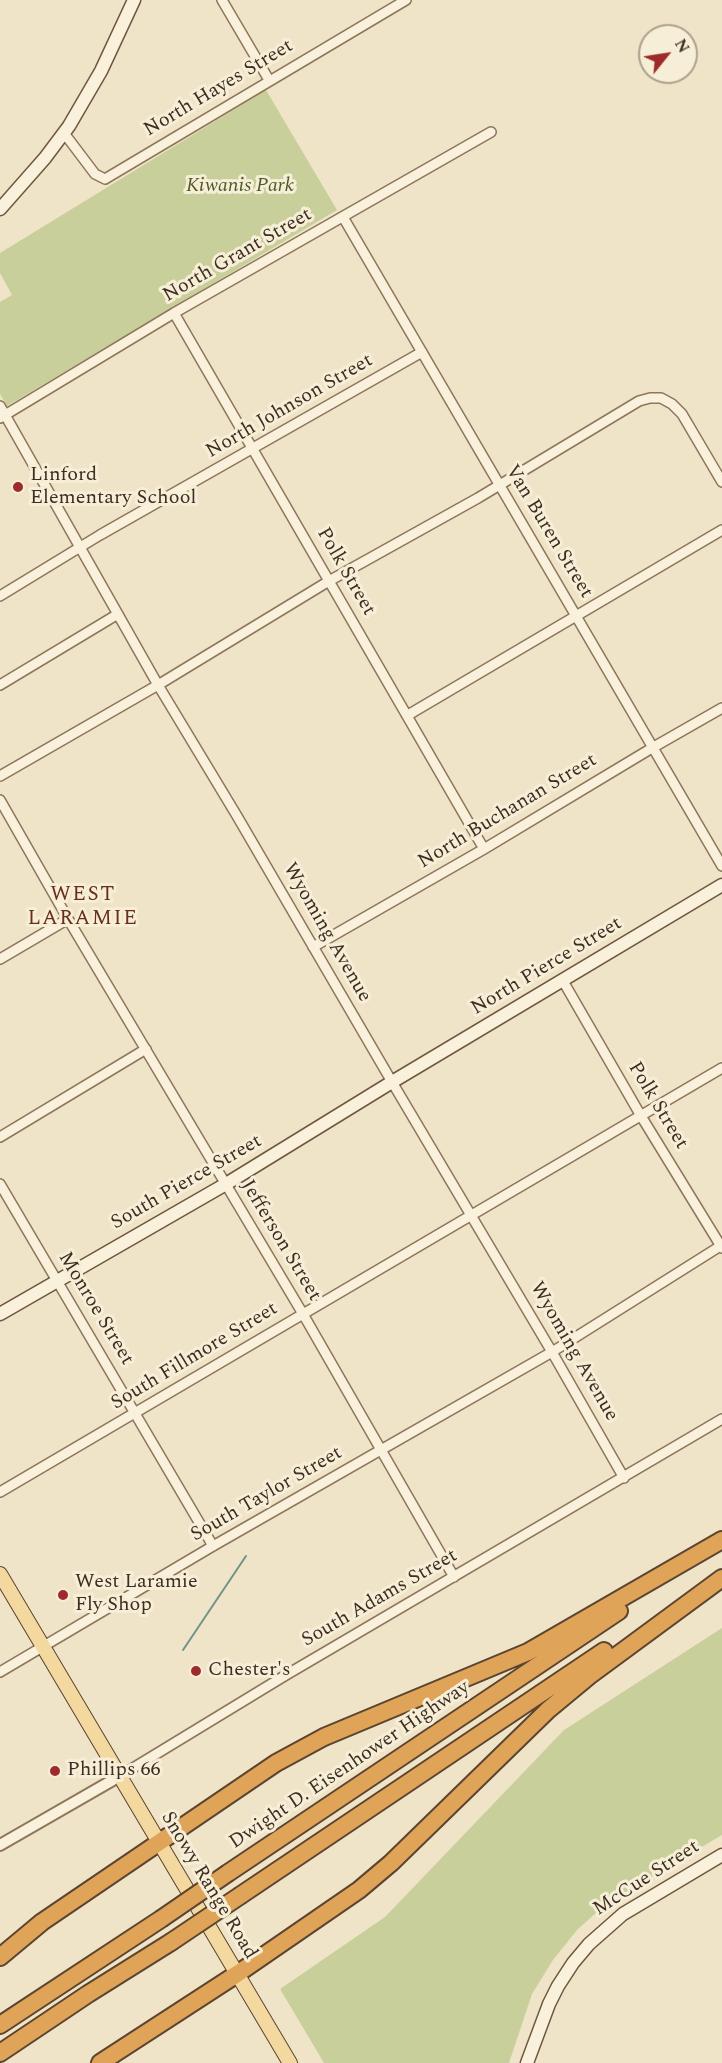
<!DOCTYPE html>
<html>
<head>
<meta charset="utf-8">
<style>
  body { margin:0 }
  #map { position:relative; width:722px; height:2063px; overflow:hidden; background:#f0e4c8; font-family:Spectral,serif }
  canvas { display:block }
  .north { position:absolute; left:638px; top:24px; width:60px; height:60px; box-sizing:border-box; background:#f7eed8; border:2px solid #ada18e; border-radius:50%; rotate:60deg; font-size:16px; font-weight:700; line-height:24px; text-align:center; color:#3d2e20 }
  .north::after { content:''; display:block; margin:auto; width:21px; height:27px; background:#9e2a2b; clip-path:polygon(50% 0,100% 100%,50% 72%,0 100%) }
</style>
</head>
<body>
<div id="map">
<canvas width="722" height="2063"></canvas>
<div class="north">N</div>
</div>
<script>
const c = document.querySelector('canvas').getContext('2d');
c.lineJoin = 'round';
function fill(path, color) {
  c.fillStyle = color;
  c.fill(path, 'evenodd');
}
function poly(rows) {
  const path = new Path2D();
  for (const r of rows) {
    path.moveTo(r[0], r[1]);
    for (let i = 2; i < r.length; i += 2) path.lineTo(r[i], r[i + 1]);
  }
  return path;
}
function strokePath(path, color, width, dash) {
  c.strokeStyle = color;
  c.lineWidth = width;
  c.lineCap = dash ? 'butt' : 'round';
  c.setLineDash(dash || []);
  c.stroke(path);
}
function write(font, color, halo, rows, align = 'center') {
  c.font = font + ' Spectral,serif';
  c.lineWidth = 6;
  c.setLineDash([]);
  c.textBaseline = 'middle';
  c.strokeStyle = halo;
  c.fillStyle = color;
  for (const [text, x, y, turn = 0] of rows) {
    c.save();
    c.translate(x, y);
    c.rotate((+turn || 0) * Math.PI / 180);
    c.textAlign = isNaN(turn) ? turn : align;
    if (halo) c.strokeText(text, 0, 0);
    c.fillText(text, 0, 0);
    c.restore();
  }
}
const green = poly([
  [266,90,337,210,7,406,0,394,0,302,12,295,0,273,0,253],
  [722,1628,722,1835,626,1892,597,1912,577,1930,553,1960,532,1994,509,2063,324,2063,280,1989,385,1917,564,1730]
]);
const stream = poly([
  [183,1650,246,1556]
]);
const minor = poly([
  [222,0,269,80],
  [64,133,95,174,105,179,406,0],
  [343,217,722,866],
  [174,313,484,849],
  [0,406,158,685,237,816,392,1082,552,1352,624,1478],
  [0,418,174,313,491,132],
  [0,596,100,535,422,352],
  [0,685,118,614],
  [408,715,722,530],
  [0,776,158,685,329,581,478,498,639,401,650,398,661,398,672,404,682,414,722,482],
  [0,800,68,919,303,1314,454,1577],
  [313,947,484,849,652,748,722,708],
  [0,959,68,919],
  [563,981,641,1116,722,1248],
  [0,1137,146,1049],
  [0,1184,213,1546],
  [0,1492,722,1068],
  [0,1672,213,1546,552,1352,722,1245],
  [120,1776,286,1675,722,1419]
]);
const tertiary = poly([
  [0,1845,120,1776]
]);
const secondary = poly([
  [0,209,45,158,69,126,101,71,134,0],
  [0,1314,226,1184,392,1082,722,885],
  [527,2063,549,2004,558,1986,573,1963,589,1944,623,1914,722,1855]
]);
const primary = poly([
  [0,1574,290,2063]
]);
const motorway = poly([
  [228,1873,619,1611],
  [241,1895,604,1651],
  [0,1957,42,1922,276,1763,324,1737,528,1652,722,1540],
  [0,2025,161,1919],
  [0,2053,88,1994,171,1942],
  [100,2063,237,1974,359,1890,391,1863,548,1710,589,1676,722,1578]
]);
const motorwayBridge = poly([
  [161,1919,228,1873],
  [171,1942,241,1895]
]);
const markers = [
  [18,487,6,"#9e2a2b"],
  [63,1595,6,"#9e2a2b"],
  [196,1671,6,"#9e2a2b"],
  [55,1771,6,"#9e2a2b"]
];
const streetNames = [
  ["North Hayes Street",219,89,-31],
  ["North Grant Street",238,256,-30],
  ["North Johnson Street",290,407,-30],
  ["Van Buren Street",548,532,59],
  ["Polk Street",345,572,60],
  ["North Buchanan Street",508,812,-31],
  ["Wyoming Avenue",326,933,60],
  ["North Pierce Street",547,967,-31],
  ["Polk Street",657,1106,59],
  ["South Pierce Street",187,1183,-30],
  ["Jefferson Street",280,1241,59],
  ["Monroe Street",95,1309,59],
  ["Wyoming Avenue",573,1352,60],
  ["South Fillmore Street",195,1357,-31],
  ["South Taylor Street",267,1495,-30],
  ["South Adams Street",380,1599,-30],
  ["Dwight D. Eisenhower Highway",350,1766,-34],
  ["McCue Street",647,1879,-33],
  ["Snowy Range Road",208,1886,59]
];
const parkNames = [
  ["Kiwanis Park",240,187]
];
const poiNames = [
  ["Linford",30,476],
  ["Elementary School",30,499],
  ["West Laramie",75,1583],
  ["Fly Shop",75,1606],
  ["Chester's",208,1671],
  ["Phillips 66",67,1771]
];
const neighbourhoodNames = [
  ["WEST",83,896],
  ["LARAMIE",83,920]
];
fill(green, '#c9cf9b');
strokePath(stream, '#6f938a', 2);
strokePath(minor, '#8d765c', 12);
strokePath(tertiary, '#8d765c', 14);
strokePath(secondary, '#6f573f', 15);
strokePath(primary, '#5b4430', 16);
strokePath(motorway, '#5b4430', 20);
strokePath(minor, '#faf1dc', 9);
strokePath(tertiary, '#faf1dc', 10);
strokePath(secondary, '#faf1dc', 12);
strokePath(primary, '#f3d9a0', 14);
strokePath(motorway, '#e0a458', 16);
strokePath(motorwayBridge, '#5b4430', 20, []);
strokePath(motorwayBridge, '#e0a458', 16);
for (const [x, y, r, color] of markers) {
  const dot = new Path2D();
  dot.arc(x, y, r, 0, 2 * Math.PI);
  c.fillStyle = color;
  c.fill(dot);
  strokePath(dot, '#f7eed8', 2);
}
write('20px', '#3d2e20', '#f7eed8', streetNames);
write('italic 20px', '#4d5a26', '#f7eed8', parkNames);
write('20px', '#3d2e20', '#f7eed8', poiNames, 'left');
c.letterSpacing = '1.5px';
write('21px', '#6b2e1e', '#f7eed8', neighbourhoodNames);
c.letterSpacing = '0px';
</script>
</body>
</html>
